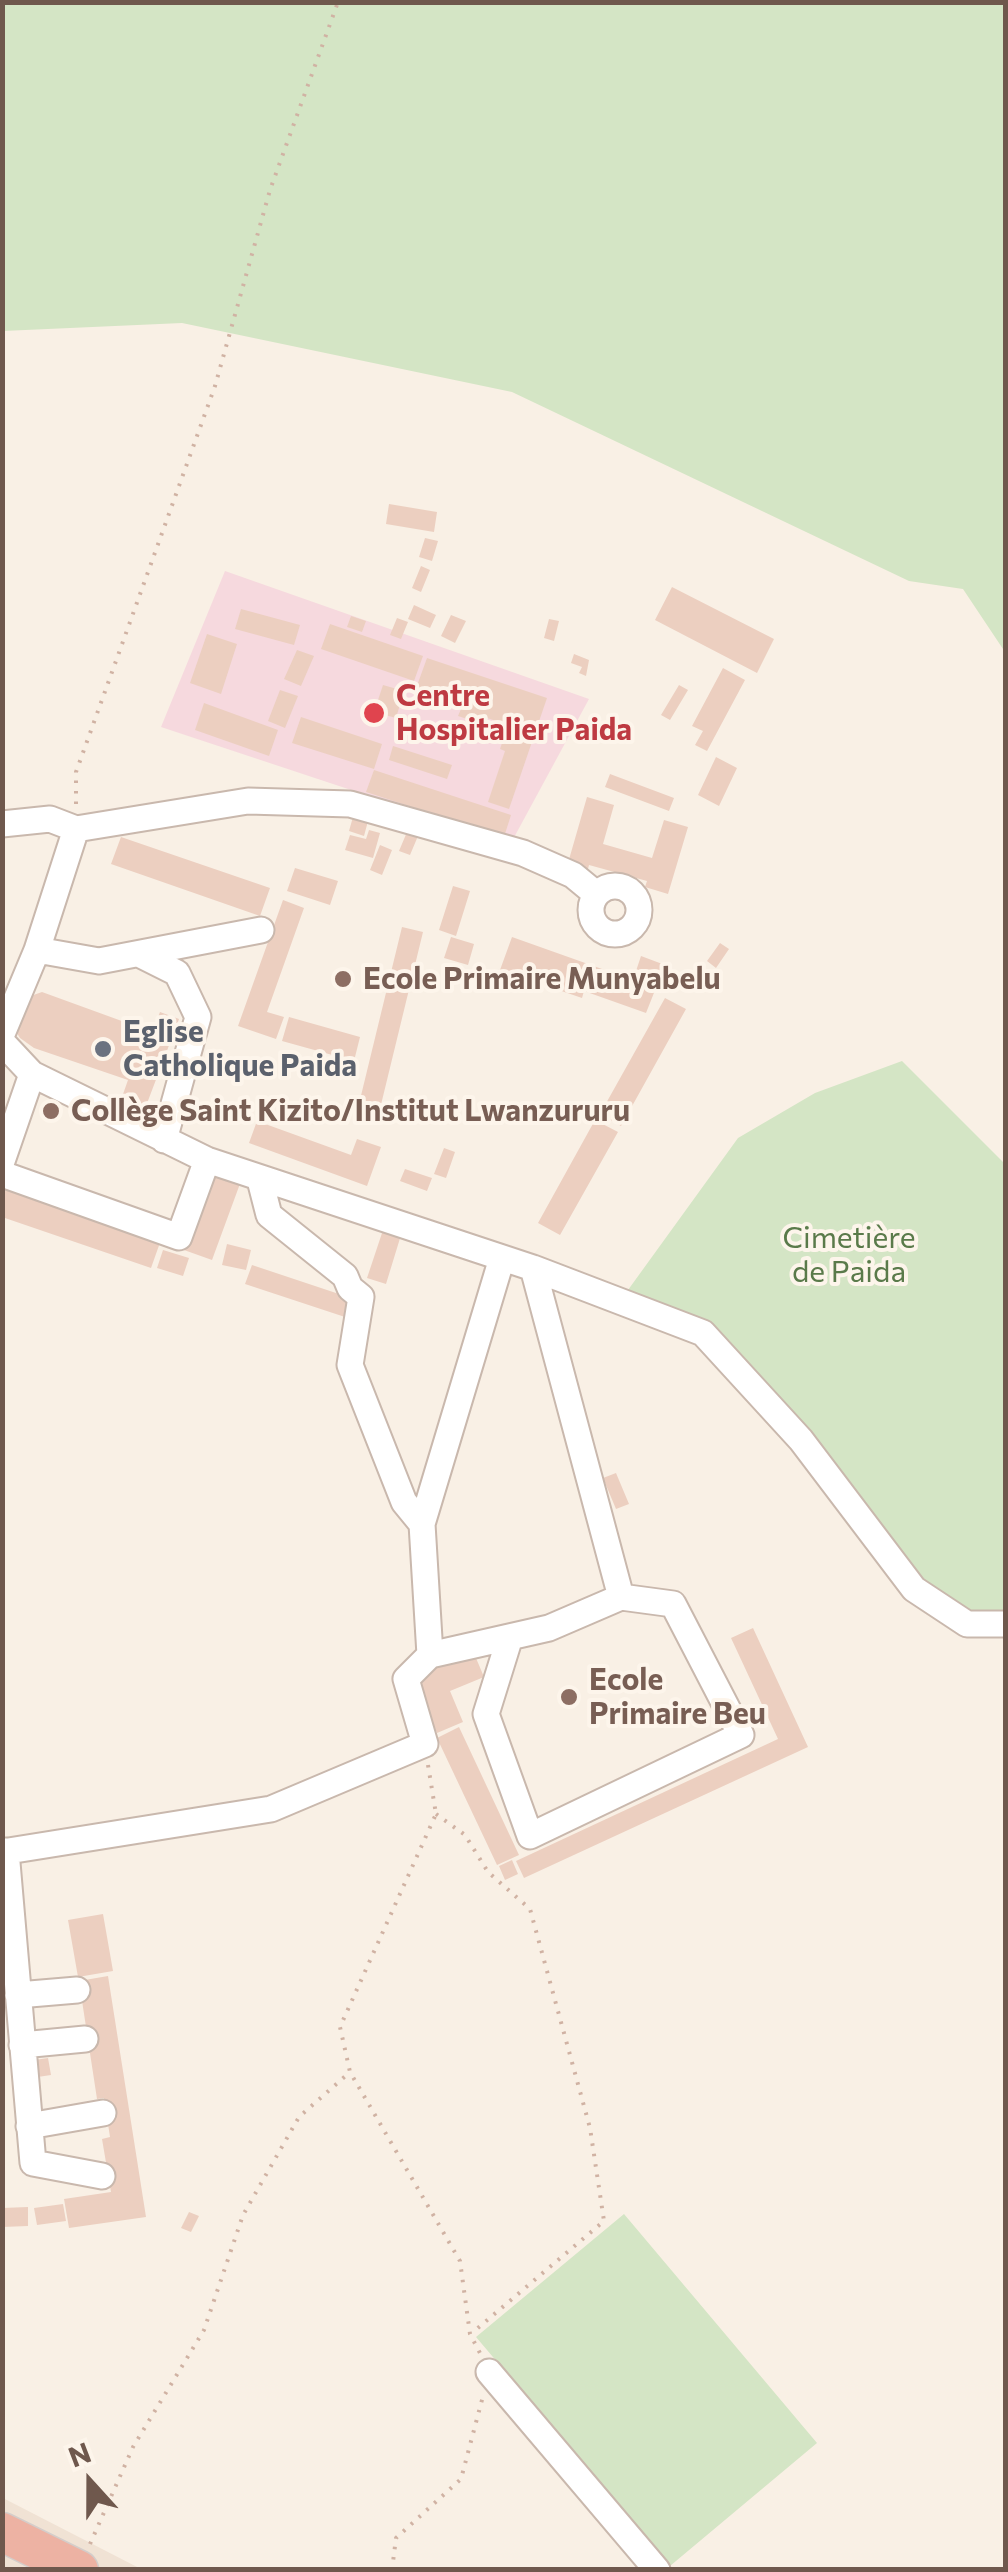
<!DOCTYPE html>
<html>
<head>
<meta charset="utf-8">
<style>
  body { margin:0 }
  #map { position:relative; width:1008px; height:2572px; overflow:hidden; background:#f9f0e5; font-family:Commissioner,sans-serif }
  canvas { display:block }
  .frame { position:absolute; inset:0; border:5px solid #6f584d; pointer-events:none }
  .north { position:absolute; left:40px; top:2432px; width:100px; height:100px; -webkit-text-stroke:8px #fdf5eb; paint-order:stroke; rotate:339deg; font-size:28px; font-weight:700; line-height:40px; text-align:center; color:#6f584d }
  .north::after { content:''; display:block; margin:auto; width:35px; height:45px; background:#6f584d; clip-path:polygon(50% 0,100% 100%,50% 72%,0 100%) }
</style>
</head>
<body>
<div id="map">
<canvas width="1008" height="2572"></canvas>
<div class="frame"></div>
<div class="north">N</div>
</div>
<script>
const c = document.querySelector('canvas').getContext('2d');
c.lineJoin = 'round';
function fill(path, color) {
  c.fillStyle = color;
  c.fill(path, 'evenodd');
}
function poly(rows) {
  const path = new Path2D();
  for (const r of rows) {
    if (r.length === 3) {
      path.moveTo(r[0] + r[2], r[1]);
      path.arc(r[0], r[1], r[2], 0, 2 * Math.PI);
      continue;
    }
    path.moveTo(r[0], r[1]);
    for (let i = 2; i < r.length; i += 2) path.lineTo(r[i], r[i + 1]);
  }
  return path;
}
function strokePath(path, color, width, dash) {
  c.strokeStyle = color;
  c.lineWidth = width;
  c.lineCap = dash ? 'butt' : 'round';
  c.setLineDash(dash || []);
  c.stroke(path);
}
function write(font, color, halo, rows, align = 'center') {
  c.font = font + ' Commissioner,sans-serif';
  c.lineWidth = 8;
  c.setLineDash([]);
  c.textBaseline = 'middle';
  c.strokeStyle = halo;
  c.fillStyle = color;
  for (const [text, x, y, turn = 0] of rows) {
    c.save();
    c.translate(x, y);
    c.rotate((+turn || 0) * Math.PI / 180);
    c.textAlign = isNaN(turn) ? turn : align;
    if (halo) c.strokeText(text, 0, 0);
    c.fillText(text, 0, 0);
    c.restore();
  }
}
const residential = poly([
  [3,2498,141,2569,3,2569]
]);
const medical = poly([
  [225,571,589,699,511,843,161,727]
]);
const green = poly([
  [2,3,1005,3,1005,652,963,589,909,581,512,392,182,323,3,331],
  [902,1061,1005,1164,1005,1618,955,1613,921,1587,692,1317,628,1290,738,1138,815,1093],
  [624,2214,817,2443,670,2566,476,2337]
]);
const building = poly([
  [389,504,437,512,434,532,386,524],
  [425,538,438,541,432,561,419,557],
  [421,566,430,570,421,592,412,588],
  [672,587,774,639,757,673,655,620],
  [414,605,436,615,430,628,408,619],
  [241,609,300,625,294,645,235,629],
  [451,615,466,621,455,643,441,636],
  [351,616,366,621,362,632,347,627],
  [397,618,408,622,401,639,390,635],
  [549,619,559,621,554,641,544,638],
  [330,624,423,656,414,681,321,649],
  [207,634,237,644,221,694,190,683],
  [297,650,314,656,301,686,284,679],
  [574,654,589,660,586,676,579,673,582,667,571,663],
  [427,658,547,698,509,809,488,802,505,751,500,749,508,725,484,717,482,724,458,716,461,709,414,694],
  [723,668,745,680,707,751,695,745,703,731,692,726],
  [383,685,404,691,396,718,374,712],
  [679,685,688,690,670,720,661,715],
  [280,690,298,696,285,728,268,721],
  [204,703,278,730,269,756,195,730],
  [301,717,382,744,374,769,292,743],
  [393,746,452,765,447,779,389,760],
  [716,757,737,768,719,806,698,795],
  [374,770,511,815,504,837,366,792],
  [610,774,674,798,669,811,605,787],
  [587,797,614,805,603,844,652,858,664,820,688,827,668,894,645,887,647,881,589,865,588,869,568,863],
  [353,817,368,821,364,836,349,831],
  [369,830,380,833,373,858,345,850,350,835,366,839],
  [407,832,418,836,410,855,399,851],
  [121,837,270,888,260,916,111,864],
  [380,845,392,850,382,875,370,870],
  [295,868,338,881,330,905,287,891],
  [453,886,470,891,456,936,439,930],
  [283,900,304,908,267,1012,284,1017,276,1039,238,1026],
  [402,927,423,932,378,1117,357,1112],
  [451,937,474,944,468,965,444,958],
  [512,937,633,980,641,956,665,965,646,1013,584,991,582,998,500,970],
  [720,943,729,949,716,968,707,961],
  [42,992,152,1032,160,1012,179,1019,146,1106,122,1097,128,1080,34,1048,20,1038,15,1030,25,998],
  [665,998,686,1009,621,1126,600,1114],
  [289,1017,360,1037,354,1061,282,1041],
  [595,1120,618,1132,560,1235,538,1223],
  [257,1121,351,1155,357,1139,381,1147,367,1186,249,1143],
  [444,1148,455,1152,446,1178,434,1174],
  [405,1169,432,1178,427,1191,400,1181],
  [213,1171,241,1181,212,1260,184,1250],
  [6,1184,162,1237,151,1268,2,1217],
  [383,1230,401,1235,386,1284,367,1278],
  [227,1244,251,1250,246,1270,222,1265],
  [163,1250,189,1258,183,1276,157,1268],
  [252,1265,354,1299,348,1318,245,1284],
  [616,1473,629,1504,616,1509,603,1478],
  [753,1628,808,1747,524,1878,516,1861,778,1739,731,1638],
  [473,1651,484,1677,450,1691,463,1722,437,1733,413,1678],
  [459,1727,519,1855,497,1865,437,1738],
  [512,1860,518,1874,505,1880,499,1866],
  [103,1914,113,1971,78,1977,68,1920],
  [108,1976,146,2217,69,2228,64,2199,111,2192,102,2139,110,2137,104,2098,97,2099,79,1981],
  [48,2058,51,2075,31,2078,28,2061],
  [63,2204,66,2221,37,2225,34,2208],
  [28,2207,28,2226,2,2227,2,2208],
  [189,2212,199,2216,191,2232,181,2228]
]);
const path = poly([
  [76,804,76,772,215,386,270,190,338,2],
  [428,1765,436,1814,340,2027,350,2072,460,2261,470,2334,481,2355],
  [436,1814,465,1835,488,1872,530,1909,590,2128,604,2221,472,2333],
  [90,2544,133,2447,204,2330,243,2215,299,2117,350,2072],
  [392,2570,396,2538,461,2479,483,2396]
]);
const minor = poly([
  [2,824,50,819,76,829,248,801,350,804,523,853,573,875,596,894],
  [615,910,24],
  [37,950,99,961,261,930],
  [139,954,177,973,198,1017,164,1140],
  [2,1034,37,950,76,829],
  [2,1042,32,1074,207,1160,533,1268,703,1333,801,1440,914,1589,967,1624,1006,1624],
  [2,1161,32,1074],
  [2,1174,179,1237,207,1160],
  [260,1180,269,1215,345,1276,350,1288,361,1297,350,1365,404,1502,422,1524],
  [533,1268,621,1597],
  [430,1655,549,1628,621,1597,673,1604,741,1735,530,1836,486,1714,510,1637],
  [6,1851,33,2163,102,2176],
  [2,1852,271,1809,425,1744,406,1679,430,1655,422,1524,502,1258],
  [18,1995,77,1990],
  [22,2045,85,2039],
  [29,2126,103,2113],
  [489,2372,657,2570]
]);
const highway = poly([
  [2,2532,79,2570]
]);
const markers = [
  [374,713,12,"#e0444e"],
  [343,979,10,"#8d6e63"],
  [103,1049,10,"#6b7280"],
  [51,1111,10,"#8d6e63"],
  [569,1697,10,"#8d6e63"]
];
const healthNames = [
  ["Centre",396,696],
  ["Hospitalier Paida",396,730]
];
const educationNames = [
  ["Ecole Primaire Munyabelu",363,979],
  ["Collège Saint Kizito/Institut Lwanzururu",71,1111],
  ["Ecole",589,1680],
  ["Primaire Beu",589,1714]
];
const worshipNames = [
  ["Eglise",123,1032],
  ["Catholique Paida",123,1066]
];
const parkNames = [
  ["Cimetière",849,1238],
  ["de Paida",849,1272]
];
fill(residential, '#f0e2d4');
fill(medical, '#f6d9de');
fill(green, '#d4e5c5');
fill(building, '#eccfc0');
strokePath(minor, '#c9b8ad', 29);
strokePath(highway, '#d4cdca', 41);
strokePath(path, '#d0b2a3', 4, [2.5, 8]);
strokePath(minor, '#fff', 25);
strokePath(highway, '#edb2a3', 38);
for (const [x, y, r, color] of markers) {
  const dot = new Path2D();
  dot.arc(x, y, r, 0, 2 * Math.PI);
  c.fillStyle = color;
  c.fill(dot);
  strokePath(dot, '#fdf5eb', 4);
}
write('bold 30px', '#be3a42', '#fdf5eb', healthNames, 'left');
write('bold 30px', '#785e54', '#fdf5eb', educationNames, 'left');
write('bold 30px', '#5b616d', '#fdf5eb', worshipNames, 'left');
write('30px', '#5a7a4a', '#fdf5eb', parkNames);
</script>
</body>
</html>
